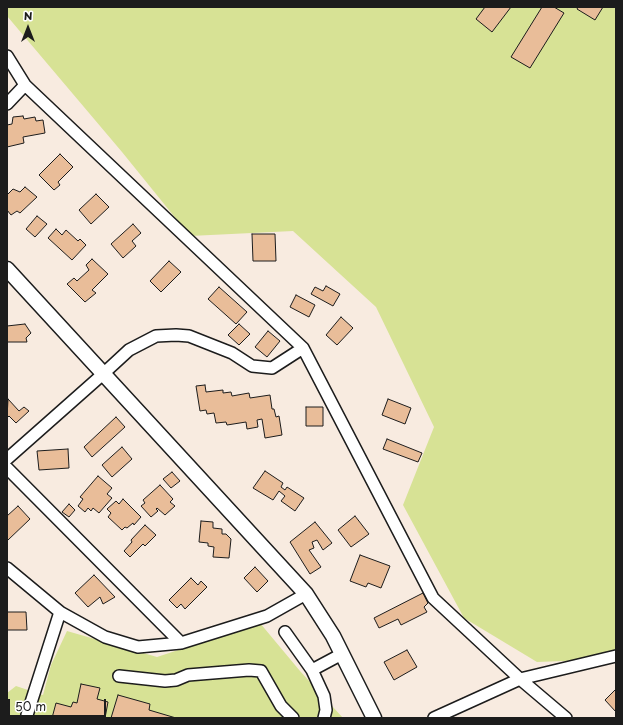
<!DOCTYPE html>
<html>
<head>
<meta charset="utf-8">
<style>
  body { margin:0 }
  #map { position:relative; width:623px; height:725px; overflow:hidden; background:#f8ebe0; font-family:"Playpen Sans",sans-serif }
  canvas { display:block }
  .frame { position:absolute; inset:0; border:8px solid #1c1c1c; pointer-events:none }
  .north { position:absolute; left:8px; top:8px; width:40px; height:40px; -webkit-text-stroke:3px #fff; paint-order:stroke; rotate:0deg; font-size:11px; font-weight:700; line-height:16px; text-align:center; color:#1c1c1c }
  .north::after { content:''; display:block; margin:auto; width:14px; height:18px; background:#1c1c1c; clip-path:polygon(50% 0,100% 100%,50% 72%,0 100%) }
  .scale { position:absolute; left:8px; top:699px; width:98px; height:18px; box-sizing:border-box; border:2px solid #1c1c1c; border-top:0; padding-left:5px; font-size:12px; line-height:14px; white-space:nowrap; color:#1c1c1c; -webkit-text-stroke:3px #fff; paint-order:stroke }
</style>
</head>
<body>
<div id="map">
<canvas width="623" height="725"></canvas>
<div class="frame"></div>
<div class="north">N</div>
<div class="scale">50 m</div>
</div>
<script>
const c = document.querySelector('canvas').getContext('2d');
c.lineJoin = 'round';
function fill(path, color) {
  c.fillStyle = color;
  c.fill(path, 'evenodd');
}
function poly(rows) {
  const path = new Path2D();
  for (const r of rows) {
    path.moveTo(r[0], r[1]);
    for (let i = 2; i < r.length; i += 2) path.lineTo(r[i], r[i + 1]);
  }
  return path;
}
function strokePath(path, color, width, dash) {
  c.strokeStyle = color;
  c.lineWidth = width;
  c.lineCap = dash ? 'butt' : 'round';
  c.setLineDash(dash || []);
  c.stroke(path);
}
const green = poly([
  [7,7,616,7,616,659,537,662,464,618,403,505,434,427,376,307,293,231,190,236,122,152,7,16],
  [260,623,300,671,343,718,7,718,7,693,16,686,43,695,51,665,67,631,157,657]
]);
const building = poly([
  [485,7,511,7,492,32,476,19,485,7],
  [542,7,554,7,564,13,530,68,511,57,542,7],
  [578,7,603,7,595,20,577,9,578,7],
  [23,116,24,119,35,117,36,121,43,120,45,133,23,137,24,143,7,147,7,125,12,124,13,117,23,116],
  [60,154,73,167,58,182,60,185,54,190,39,175,60,154],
  [25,187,37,197,20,213,17,211,11,215,7,210,7,195,13,189,20,192,25,187],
  [96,194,109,207,91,224,79,210,96,194],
  [37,216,47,224,35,237,26,229,37,216],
  [133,224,141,233,132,241,136,246,123,258,111,244,133,224],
  [56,229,62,235,66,230,78,241,80,239,86,245,72,260,48,238,56,229],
  [252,234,275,234,276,261,253,261,252,234],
  [92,259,108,274,92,290,96,293,85,302,67,284,74,278,77,281,89,270,86,265,92,259],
  [169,261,181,272,161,292,150,281,169,261],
  [326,286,340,294,333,306,311,294,315,287,323,291,326,286],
  [219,287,247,312,236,324,208,299,219,287],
  [296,295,315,305,309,317,290,307,296,295],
  [341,317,353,328,337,345,326,335,341,317],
  [25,324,31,333,26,338,27,342,7,342,7,326,25,324],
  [239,324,250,334,239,345,228,335,239,324],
  [268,331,280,341,267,357,255,347,268,331],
  [205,385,206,392,223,390,223,393,231,392,232,396,249,393,250,398,270,395,272,409,274,409,276,417,279,416,282,435,265,438,262,419,257,420,258,427,247,429,246,422,227,425,226,422,216,423,214,413,207,414,206,410,200,411,196,386,205,385],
  [8,399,19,411,24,407,29,411,16,423,9,416,7,418,8,399],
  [388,399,411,408,405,424,382,415,388,399],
  [306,407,323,407,323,426,306,426,306,407],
  [116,417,125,427,92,457,84,447,116,417],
  [387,439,422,453,418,462,383,449,387,439],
  [122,447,132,459,112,477,102,465,122,447],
  [68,449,69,468,39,470,37,451,68,449],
  [265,471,283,483,281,487,285,490,287,487,304,498,295,511,281,501,285,496,279,491,273,500,253,488,265,471],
  [172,472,180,481,171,488,163,479,172,472],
  [98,476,112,488,107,494,112,498,99,513,93,508,91,511,88,508,85,512,78,506,83,499,80,497,98,476],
  [160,485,173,499,170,502,175,506,165,515,157,508,156,509,158,511,151,517,141,506,145,503,143,500,160,485],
  [123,499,141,517,134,525,133,523,127,528,125,527,122,530,108,517,111,513,107,509,116,501,119,504,123,499],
  [69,504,75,510,69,517,62,512,69,504],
  [18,506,30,519,8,540,7,539,7,516,18,506],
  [355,516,369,534,351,547,338,530,355,516],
  [201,521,213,522,213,528,222,529,222,534,226,534,231,539,229,558,213,557,214,547,208,546,208,543,199,542,201,521],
  [315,522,332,543,323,550,317,540,312,542,314,548,309,550,321,567,310,574,290,542,315,522],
  [145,525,156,535,145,546,143,544,130,557,124,551,132,542,131,540,145,525],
  [360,555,390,566,381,588,368,583,366,587,350,581,360,555],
  [255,567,268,581,257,592,244,578,255,567],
  [94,575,115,597,103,604,100,597,88,607,75,593,94,575],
  [191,578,198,585,201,581,207,587,185,609,181,604,177,608,169,600,191,578],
  [423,593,428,603,424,607,427,612,401,625,398,619,379,628,374,618,423,593],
  [7,612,26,612,27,630,7,630,7,612],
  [407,650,417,667,394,680,384,662,407,650],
  [81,684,100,688,97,699,108,702,105,718,52,718,56,703,71,707,73,702,77,703,81,684],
  [616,689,616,712,605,700,616,689],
  [118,695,150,704,149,710,176,718,111,718,118,695]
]);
const minor = poly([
  [7,56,25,85,303,348,433,598,520,679,566,718],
  [7,104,25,85],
  [7,459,103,374,129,350,156,336,176,335,189,336,232,353,252,366,272,368,303,348],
  [7,468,181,643],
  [7,568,60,612,105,637,138,647,181,643,267,616,306,594],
  [285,632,312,670,342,654],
  [312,670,324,696,326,710,324,718],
  [119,676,165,681,176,680,188,675,249,670,261,671,281,706,293,718],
  [27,718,27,715,60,612],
  [434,718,520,679,616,656]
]);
const tertiary = poly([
  [7,269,306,594,333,636,374,718]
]);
fill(green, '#d7e295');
fill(building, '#e9bd99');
strokePath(building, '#1c1c1c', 1);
strokePath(minor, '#1c1c1c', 14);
strokePath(tertiary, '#1c1c1c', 17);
strokePath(minor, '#fff', 11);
strokePath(tertiary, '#fff', 14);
</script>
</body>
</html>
